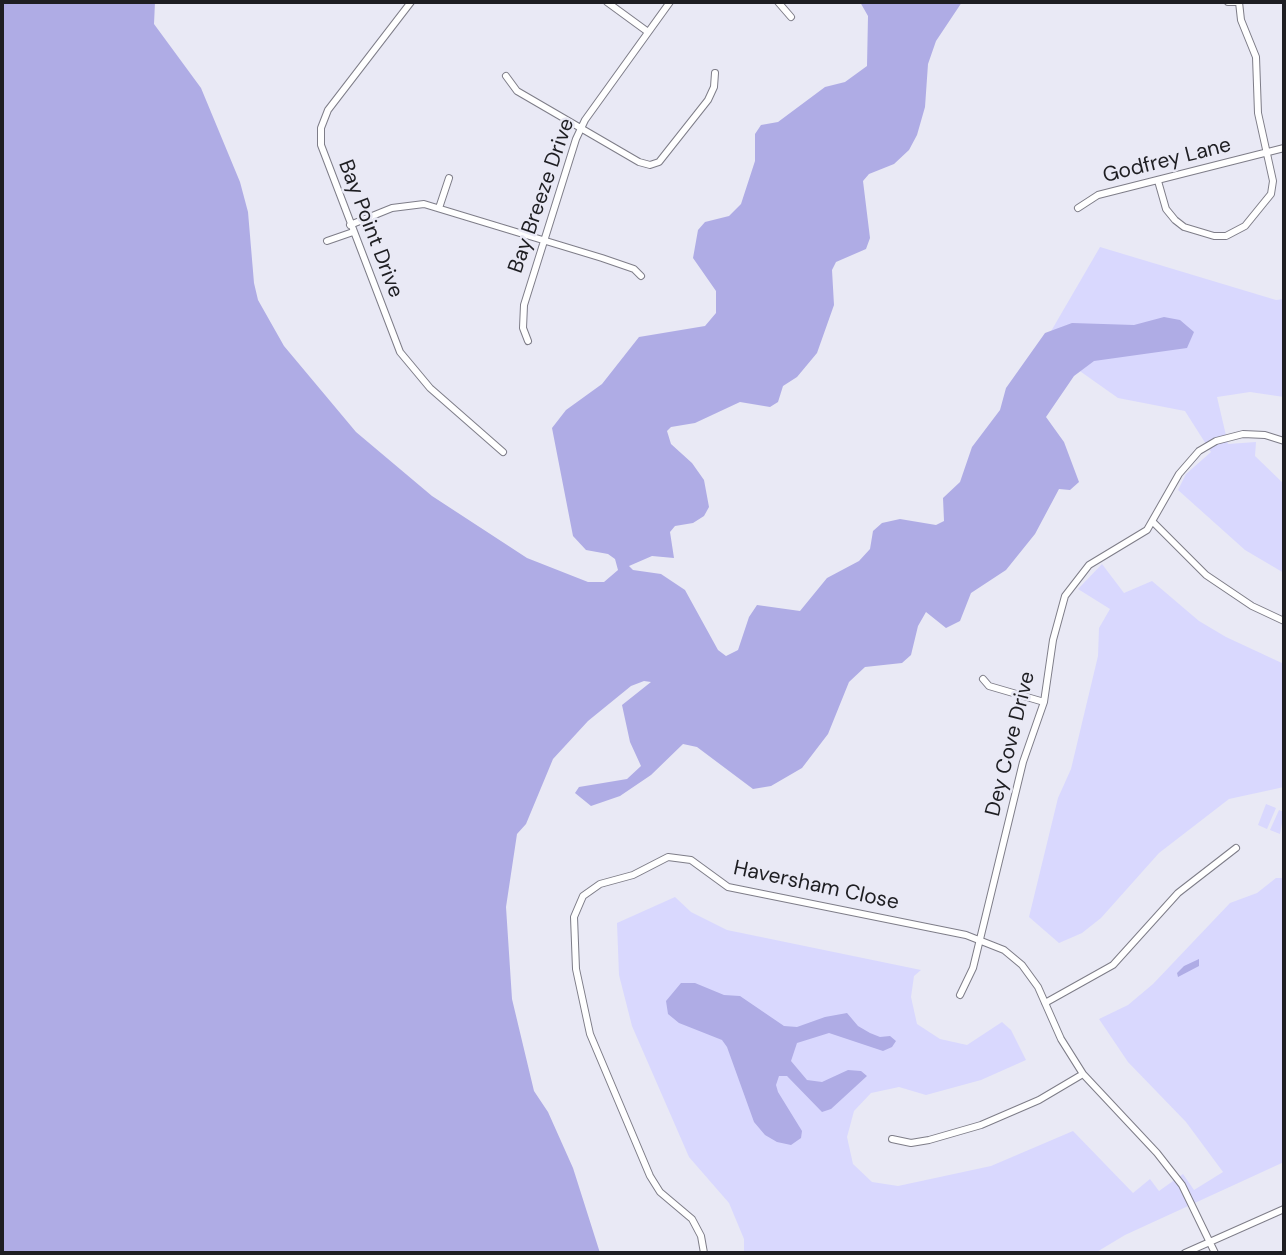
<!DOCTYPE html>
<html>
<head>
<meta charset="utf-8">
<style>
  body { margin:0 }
  #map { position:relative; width:1286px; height:1255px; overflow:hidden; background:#e9e9f5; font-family:"DM Sans",sans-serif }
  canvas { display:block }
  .frame { position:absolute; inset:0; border:4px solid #1e1e22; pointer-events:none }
</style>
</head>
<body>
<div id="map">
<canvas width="1286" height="1255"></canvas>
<div class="frame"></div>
</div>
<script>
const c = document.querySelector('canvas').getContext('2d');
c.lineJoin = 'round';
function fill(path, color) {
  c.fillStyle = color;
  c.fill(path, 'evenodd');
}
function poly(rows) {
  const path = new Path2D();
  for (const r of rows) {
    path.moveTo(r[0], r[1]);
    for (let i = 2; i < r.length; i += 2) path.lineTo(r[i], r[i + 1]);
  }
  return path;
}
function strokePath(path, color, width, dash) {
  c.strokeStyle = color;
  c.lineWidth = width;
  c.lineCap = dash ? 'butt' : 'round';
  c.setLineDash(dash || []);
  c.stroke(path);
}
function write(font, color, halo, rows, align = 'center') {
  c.font = font + ' "DM Sans",sans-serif';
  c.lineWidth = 5;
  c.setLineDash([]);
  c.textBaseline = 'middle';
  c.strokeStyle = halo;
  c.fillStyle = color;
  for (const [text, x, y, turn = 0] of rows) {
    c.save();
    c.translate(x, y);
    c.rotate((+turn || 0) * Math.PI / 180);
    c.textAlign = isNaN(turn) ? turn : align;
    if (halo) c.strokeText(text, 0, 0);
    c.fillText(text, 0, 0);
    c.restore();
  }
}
const green = poly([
  [1100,247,1276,300,1284,299,1284,397,1250,392,1217,397,1228,444,1256,442,1255,456,1284,484,1284,573,1245,550,1178,490,1186,474,1211,452,1185,411,1118,398,1043,345],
  [1102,564,1124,593,1152,581,1199,621,1226,637,1284,664,1284,787,1229,799,1159,853,1101,918,1082,933,1059,943,1029,917,1058,798,1071,769,1098,656,1099,628,1110,609,1078,589],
  [1266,804,1276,808,1267,829,1258,825],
  [1279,810,1284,812,1280,834,1270,830],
  [1276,878,1284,878,1284,1162,1125,1235,1095,1253,744,1253,744,1239,729,1203,689,1157,632,1026,619,975,617,923,675,897,691,912,727,930,921,970,914,976,911,997,917,1024,940,1039,967,1045,1002,1022,1011,1030,1026,1060,981,1080,926,1095,899,1087,871,1093,854,1111,847,1137,853,1164,872,1182,898,1186,991,1166,1073,1131,1133,1193,1150,1179,1159,1191,1183,1174,1194,1190,1223,1172,1186,1122,1128,1062,1099,1019,1128,1005,1153,984,1230,903,1257,893]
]);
const water = poly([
  [2,2,155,2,154,24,201,88,240,182,248,212,254,283,258,300,284,346,356,432,432,496,527,558,588,582,604,582,618,570,615,559,608,554,586,550,573,536,552,428,566,410,602,384,639,337,705,326,716,313,716,291,693,258,698,230,705,222,729,216,741,204,755,161,755,134,761,125,778,122,825,87,845,82,867,66,868,16,860,2,962,2,936,41,928,64,925,107,917,135,909,150,894,164,869,174,863,181,870,238,866,249,836,262,832,270,834,305,817,353,797,377,783,386,778,402,770,407,740,402,695,423,671,427,667,431,671,444,692,463,704,480,709,507,704,516,693,523,675,526,670,532,674,558,652,556,629,566,633,570,661,574,685,590,718,650,726,656,738,650,749,617,757,605,800,611,827,578,859,561,870,549,873,531,882,523,900,519,936,525,944,521,943,498,960,482,972,447,1000,410,1006,388,1045,333,1072,323,1134,325,1164,317,1180,320,1194,332,1187,348,1094,361,1074,376,1046,417,1064,442,1079,482,1070,490,1059,489,1035,534,1006,570,971,593,960,621,946,628,926,612,918,626,911,655,902,663,865,667,849,682,828,734,802,768,771,786,753,789,697,747,683,744,651,775,620,796,591,806,575,793,579,787,627,779,641,766,630,742,622,705,651,682,644,681,631,686,588,721,553,759,526,824,517,834,506,907,512,999,534,1091,548,1112,573,1168,600,1253,2,1253],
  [1199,959,1199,966,1178,977,1177,973,1184,966],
  [681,983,695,983,724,995,740,996,784,1026,797,1027,825,1017,847,1013,858,1026,870,1033,880,1037,890,1036,896,1041,892,1047,883,1051,829,1033,797,1043,791,1061,807,1080,822,1082,848,1070,861,1071,867,1076,831,1109,822,1112,787,1076,779,1076,776,1085,778,1092,802,1131,801,1138,791,1145,777,1142,765,1135,754,1122,727,1047,722,1040,679,1023,668,1014,666,1001]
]);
const minor = poly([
  [411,2,328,110,321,128,321,145,400,352,430,388,503,452],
  [607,2,648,32],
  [778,2,791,17],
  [1228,2,1239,2],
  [506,76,517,91,639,162,650,165,659,162,708,100,714,87,715,73],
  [1158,181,1166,209,1175,220,1184,227,1214,236,1226,236,1245,226,1271,194,1273,181,1258,113,1256,57,1241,20,1239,2],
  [439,208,449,178],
  [1078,208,1098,195,1284,148],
  [350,225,392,208,424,204,602,258,634,269,641,276],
  [327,241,353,232],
  [528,341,523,328,524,305,576,139,585,120,670,2],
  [1153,522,1206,575,1252,606,1284,621],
  [983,679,989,686,1044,702],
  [960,995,973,968,1023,762,1044,702,1053,640,1065,596,1089,565,1147,530,1179,474,1199,451,1216,441,1243,434,1265,435,1284,441],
  [1045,1003,1113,965,1178,893,1236,848],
  [892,1139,911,1143,929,1140,981,1125,1039,1100,1083,1074],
  [704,1253,701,1236,692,1219,660,1192,650,1176,590,1034,576,969,574,917,583,896,600,884,633,875,668,857,691,860,728,887,966,935,1004,950,1022,965,1038,987,1061,1039,1083,1074,1157,1153,1182,1185,1215,1253],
  [1185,1253,1284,1209]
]);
const streetNames = [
  ["Godfrey Lane",1167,161,-14],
  ["Bay Breeze Drive",542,196,-71],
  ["Bay Point Drive",370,229,69],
  ["Dey Cove Drive",1011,744,-76],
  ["Haversham Close",816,886,12]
];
fill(green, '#d9d8fe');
fill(water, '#aface5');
strokePath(minor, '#7e7d88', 8);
strokePath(minor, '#fff', 6);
write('21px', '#1e1e22', '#e9e9f5', streetNames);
</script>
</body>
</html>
